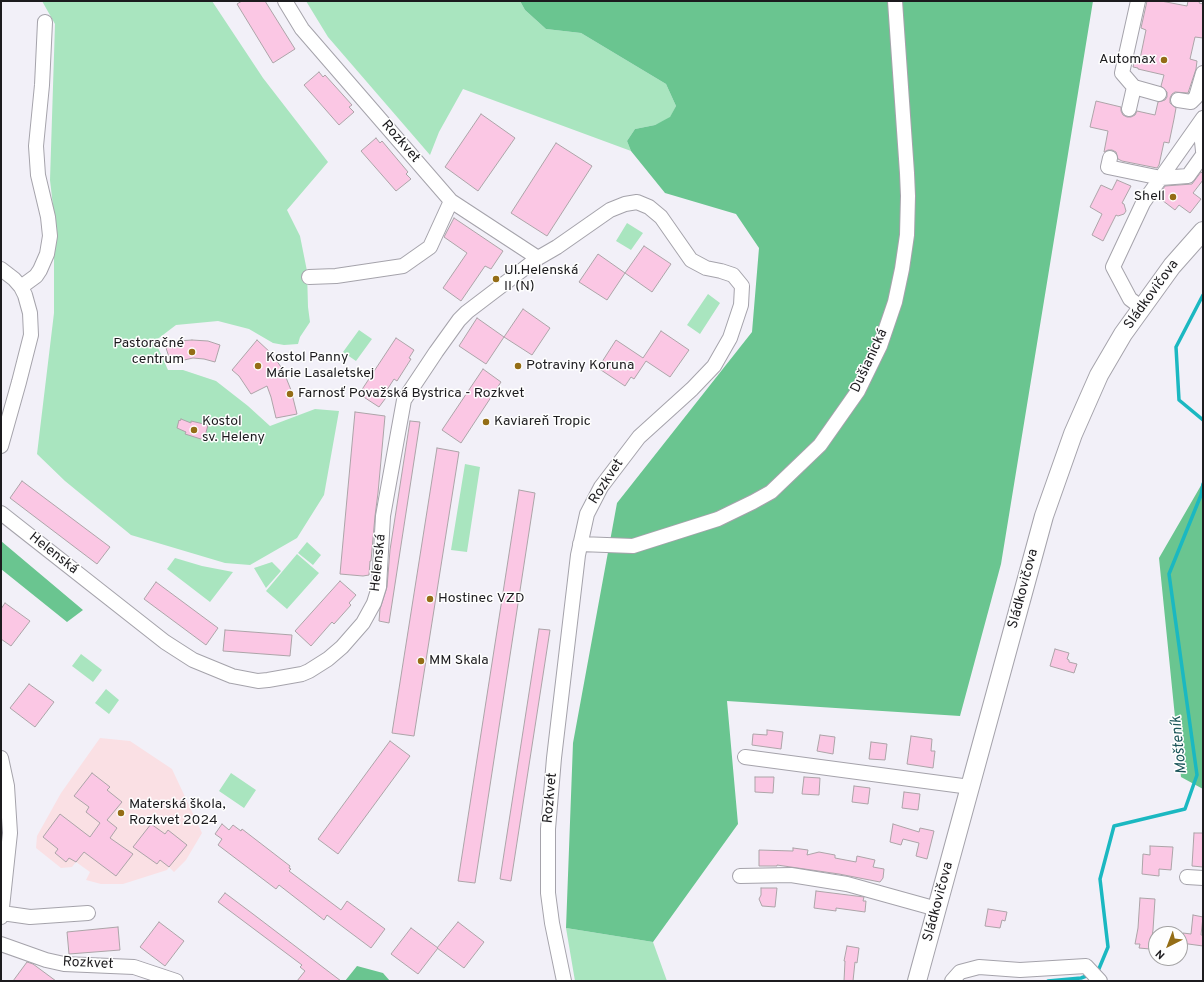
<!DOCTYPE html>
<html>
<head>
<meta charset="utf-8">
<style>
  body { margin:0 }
  #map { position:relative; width:1204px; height:982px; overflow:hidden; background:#f2f0f8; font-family:Overpass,sans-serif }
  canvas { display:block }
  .frame { position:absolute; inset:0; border:2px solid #1c1b1e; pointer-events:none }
  .north { position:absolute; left:1148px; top:926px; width:40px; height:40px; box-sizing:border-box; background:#fefefe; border:1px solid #a4a3a4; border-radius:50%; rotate:222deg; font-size:11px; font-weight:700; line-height:16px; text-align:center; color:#1c1b1e }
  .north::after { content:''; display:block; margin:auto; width:14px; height:18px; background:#946d16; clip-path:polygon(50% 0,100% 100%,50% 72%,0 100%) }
</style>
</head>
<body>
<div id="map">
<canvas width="1204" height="982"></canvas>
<div class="frame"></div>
<div class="north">N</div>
</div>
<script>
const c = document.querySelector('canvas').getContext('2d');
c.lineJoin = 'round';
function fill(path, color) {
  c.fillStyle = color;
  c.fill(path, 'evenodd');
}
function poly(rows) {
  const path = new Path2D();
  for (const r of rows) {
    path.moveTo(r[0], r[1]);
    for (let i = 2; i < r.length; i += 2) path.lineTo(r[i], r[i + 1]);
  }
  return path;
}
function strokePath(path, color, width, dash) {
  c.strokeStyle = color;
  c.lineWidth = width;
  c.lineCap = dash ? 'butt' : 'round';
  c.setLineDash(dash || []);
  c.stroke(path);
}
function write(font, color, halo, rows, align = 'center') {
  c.font = font + ' Overpass,sans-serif';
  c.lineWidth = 3;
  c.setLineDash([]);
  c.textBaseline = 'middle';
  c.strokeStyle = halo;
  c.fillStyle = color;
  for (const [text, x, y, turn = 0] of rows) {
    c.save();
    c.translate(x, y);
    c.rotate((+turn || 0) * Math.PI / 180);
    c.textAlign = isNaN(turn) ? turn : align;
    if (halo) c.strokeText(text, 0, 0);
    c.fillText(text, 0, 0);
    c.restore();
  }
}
const education = poly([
  [100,738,130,741,172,769,202,833,186,860,174,872,169,867,167,870,123,884,101,884,86,880,90,872,76,862,72,867,61,868,36,848,37,836,61,793]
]);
const green = poly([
  [42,1,212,1,263,78,328,162,287,210,300,236,307,271,308,307,310,322,300,337,298,344,284,345,273,343,249,329,218,321,176,325,155,341,168,370,183,370,216,381,248,406,270,426,315,409,339,411,324,495,297,538,250,565,225,563,131,535,65,481,37,454,54,313,54,215,50,180,55,24],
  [306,1,520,1,525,10,546,29,581,33,666,84,676,106,670,118,655,125,635,129,627,141,631,151,463,89,439,132,430,155,328,37],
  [627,223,643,233,631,250,616,241],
  [708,294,720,303,700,334,687,325],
  [359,330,372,339,356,361,343,352],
  [465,464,480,467,467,552,451,550],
  [307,542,321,555,313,565,298,553],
  [297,554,319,573,287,609,266,591],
  [175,558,202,566,233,572,210,602,167,569],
  [272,562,281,571,266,588,254,568],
  [81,654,102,670,93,682,72,666],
  [106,689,119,700,109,714,95,703],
  [231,773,256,790,244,808,219,791],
  [566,928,653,942,667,981,575,981]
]);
const forest = poly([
  [520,1,1093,1,1001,564,960,716,727,701,738,824,653,942,566,928,573,743,617,503,752,332,759,248,736,214,665,193,631,151,627,141,635,129,655,125,670,117,676,106,666,84,581,33,546,29,525,10],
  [1203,482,1203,789,1181,777,1159,558],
  [1,541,83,610,67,622,1,569],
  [357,966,383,973,390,981,345,981]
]);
const stream = poly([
  [1203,295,1176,347,1179,400,1203,420],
  [1096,972,1098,971,1108,947,1100,879,1114,826,1185,809,1197,775,1169,574,1201,495,1203,484],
  [1048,981,1081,978,1089,975]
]);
const building = poly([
  [242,1,265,1,295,49,273,63,237,4,242,1],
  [1147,1,1161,1,1187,6,1188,1,1200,1,1199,3,1203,4,1203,38,1195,37,1190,59,1197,61,1196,69,1188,93,1175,92,1172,94,1170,98,1170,103,1176,108,1174,119,1169,143,1164,142,1159,165,1157,168,1122,161,1118,159,1116,152,1112,150,1108,150,1104,152,1108,131,1090,127,1096,101,1121,107,1121,111,1123,115,1127,117,1131,117,1135,115,1137,111,1155,115,1158,102,1165,100,1167,97,1167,92,1161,86,1164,75,1138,69,1138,68,1133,67,1135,58,1140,59,1146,30,1141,28,1147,1],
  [319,72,323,77,325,75,352,105,349,107,354,112,339,125,304,85,319,72],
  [481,114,515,138,478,191,445,167,481,114],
  [376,138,380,143,382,141,408,172,406,174,411,179,396,191,361,151,376,138],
  [556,143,592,166,547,236,511,213,556,143],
  [1201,172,1203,174,1203,180,1193,193,1201,199,1190,213,1179,205,1175,210,1158,197,1165,186,1192,184,1201,172],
  [1117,180,1131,186,1122,203,1124,204,1126,211,1124,214,1118,216,1116,215,1103,241,1092,235,1102,214,1090,207,1101,185,1112,190,1117,180],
  [454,218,503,251,491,269,485,266,461,301,443,288,467,253,444,237,454,218],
  [644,246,671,264,652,292,625,273,607,300,579,282,598,254,625,273,644,246],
  [523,309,550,328,532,355,504,337,523,309],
  [477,318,504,337,486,364,459,346,477,318],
  [661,331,689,350,670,377,646,361,634,379,631,377,625,386,598,368,616,340,643,358,661,331],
  [396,338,414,350,409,358,411,359,397,381,394,379,385,393,388,395,379,407,359,394,396,338],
  [192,340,208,341,220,345,215,362,204,359,193,358,171,363,165,345,177,341,192,340],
  [257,340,272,354,283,370,291,390,297,414,276,418,271,397,267,386,251,394,239,376,232,370,257,340],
  [483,369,501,382,461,443,442,430,483,369],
  [355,412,385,416,378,493,375,516,371,561,370,561,369,575,363,576,340,574,355,412],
  [181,419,191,423,191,421,208,425,204,440,185,434,186,432,177,428,179,420,180,421,181,419],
  [410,421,420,422,389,623,379,621,380,609,387,587,390,550,410,421],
  [437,448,459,452,414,736,392,733,437,448],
  [22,481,110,547,97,564,10,498,22,481],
  [519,490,535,493,475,883,458,881,519,490],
  [340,581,356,595,349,603,351,605,334,624,332,622,311,646,295,631,340,581],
  [156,582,218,628,206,645,144,599,156,582],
  [5,603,30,621,11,646,1,639,1,609,5,603],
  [539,629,550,630,511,881,500,879,539,629],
  [225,630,292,635,290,656,223,651,225,630],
  [1055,649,1069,653,1067,659,1069,660,1069,662,1077,664,1074,673,1050,666,1055,649],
  [29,684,54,702,35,727,10,708,29,684],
  [767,730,783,732,781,749,752,745,753,734,767,735,767,730],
  [820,735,835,737,833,754,817,751,820,735],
  [911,736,932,739,931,751,935,751,933,768,907,764,911,736],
  [390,741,410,756,338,854,318,839,390,741],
  [871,742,887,744,885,760,869,759,871,742],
  [92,773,110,787,107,790,122,802,107,820,117,828,110,838,133,854,116,876,84,852,76,862,69,858,66,862,55,853,58,849,43,837,60,814,90,837,100,823,86,812,89,807,74,796,92,773],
  [755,777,774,777,773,793,755,792,755,777],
  [804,777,820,778,819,795,802,794,804,777],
  [854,786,870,788,868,804,852,802,854,786],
  [904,792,920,794,918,810,902,808,904,792],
  [151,824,165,834,168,830,187,845,169,867,160,860,157,864,133,847,151,824],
  [222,824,229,830,233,825,241,831,242,829,290,866,289,868,291,869,289,871,341,910,347,901,385,929,371,948,327,915,324,920,279,885,276,889,218,845,222,839,215,834,222,824],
  [893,824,919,832,920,828,934,831,927,859,916,856,919,843,903,839,901,845,890,842,893,824],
  [1194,833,1203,833,1203,867,1192,866,1194,833],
  [1150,846,1173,847,1171,870,1159,869,1159,876,1142,874,1143,854,1150,855,1150,846],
  [793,848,808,850,807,855,819,852,835,855,835,858,856,862,857,856,875,860,873,867,884,869,883,878,880,882,839,874,777,865,777,866,759,866,759,850,793,851,793,848],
  [761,888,777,888,775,907,762,906,759,899,761,895,761,888],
  [816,891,864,897,863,901,866,901,865,912,836,908,836,911,814,908,816,891],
  [225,893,253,914,341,981,297,981,305,971,300,967,302,965,218,902,225,893],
  [1140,898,1155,899,1153,930,1150,949,1139,948,1140,944,1135,944,1138,928,1140,898],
  [988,909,1007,912,1005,921,1002,920,1000,928,985,926,988,909],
  [1193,915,1203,917,1201,935,1203,935,1203,946,1181,943,1183,933,1191,934,1193,915],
  [159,922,184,941,165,966,140,947,159,922],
  [458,922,484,942,464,968,437,948,458,922],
  [118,927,120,950,69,954,67,932,118,927],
  [411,928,438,948,418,974,391,954,411,928],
  [847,946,859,948,857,963,855,962,853,981,844,981,845,961,844,961,847,946],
  [27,962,33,964,56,981,13,981,27,962]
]);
const minor = poly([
  [285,1,302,29,451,201,538,258],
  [1138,1,1122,73,1134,87,1159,94],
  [1178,100,1191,102,1196,97,1203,73],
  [1129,109,1134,87],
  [1200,123,1203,151],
  [1110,158,1108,167,1161,178,1188,176,1203,155],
  [1,269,14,279,21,287,25,295,30,313,31,335,19,382,1,446],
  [309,277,336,276,403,266,430,247,451,201],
  [21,287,36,276,40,270,47,254,50,236,48,217,38,175,36,146,42,85,45,22],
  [1142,308,1130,299,1113,267,1143,203,1203,118],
  [1,513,165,642,193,660,232,676,258,681,268,680,302,674,309,671,328,659,342,647,363,623,374,603,379,587,383,516,404,400,436,352,459,320,467,312,538,258,557,247,610,210,625,204,637,202,649,207,661,217,691,260,706,268,721,271,733,275,742,286,741,305,730,338,714,366,692,389,639,437,601,487,587,514,578,555,554,758,548,829,548,893,552,923,564,981],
  [580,544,633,546,718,519,753,502,771,492,820,445,858,391,880,346,895,302,902,269,907,235,908,196,907,173,895,1],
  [745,757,970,787],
  [1,758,7,786,10,833,1,917],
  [740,876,791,875,847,884,937,909],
  [1187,877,1203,878],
  [2,913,30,917,88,913],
  [1,944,46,960,64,964,134,967,176,981],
  [952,981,960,972,979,967,1020,970,1086,966,1100,981]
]);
const major = poly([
  [917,981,1044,516,1073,434,1099,375,1123,334,1172,266,1203,231]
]);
const markers = [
  [1164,60,4,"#946d16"],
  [1173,197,4,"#946d16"],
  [496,279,4,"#946d16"],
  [192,352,4,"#946d16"],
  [258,366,4,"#946d16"],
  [518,366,4,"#946d16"],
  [290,394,4,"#946d16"],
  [486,422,4,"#946d16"],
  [194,430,4,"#946d16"],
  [430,599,4,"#946d16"],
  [421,661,4,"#946d16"],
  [121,813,4,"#946d16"]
];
const poiNames = [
  ["Automax",1156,60,"right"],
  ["Shell",1165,197,"right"],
  ["Ul.Helenská",504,271],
  ["II (N)",504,287],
  ["Pastoračné",184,344,"right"],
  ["centrum",184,360,"right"],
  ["Kostol Panny",266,358],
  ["Márie Lasaletskej",266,374],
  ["Potraviny Koruna",526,366],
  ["Farnosť Považská Bystrica - Rozkvet",298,394],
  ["Kostol",202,422],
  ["sv. Heleny",202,438],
  ["Kaviareň Tropic",494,422],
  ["Hostinec VZD",438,599],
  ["MM Skala",429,661],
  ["Materská škola,",129,805],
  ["Rozkvet 2024",129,821]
];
const streetNames = [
  ["Rozkvet",400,142,49],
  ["Sládkovičova",1152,295,-54],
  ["Dušianická",870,361,-65],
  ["Rozkvet",607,482,-57],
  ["Helenská",53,554,38],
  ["Helenská",379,563,-84],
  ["Sládkovičova",1024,589,-75],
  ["Rozkvet",551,798,-85],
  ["Sládkovičova",939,902,-75],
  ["Rozkvet",88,964,3]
];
const waterNames = [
  ["Mošteník",1180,745,-96]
];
fill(education, '#fae0e4');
fill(green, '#a9e5bf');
fill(forest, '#6ac590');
strokePath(stream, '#1bb8c1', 3.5);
fill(building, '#fbc7e4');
strokePath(building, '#aca4a8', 1);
strokePath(minor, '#a5a3ab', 16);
strokePath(major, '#a5a3ab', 20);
strokePath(minor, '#fff', 14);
strokePath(major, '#fff', 18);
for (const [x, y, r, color] of markers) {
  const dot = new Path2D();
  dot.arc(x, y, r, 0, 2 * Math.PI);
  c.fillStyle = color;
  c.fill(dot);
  strokePath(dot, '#fefefe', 1.5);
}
write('14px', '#1c1b1e', '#fefefe', poiNames, 'left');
write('14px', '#1c1b1e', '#fefefe', streetNames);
write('italic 15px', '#1b5559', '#fefefe', waterNames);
</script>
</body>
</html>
